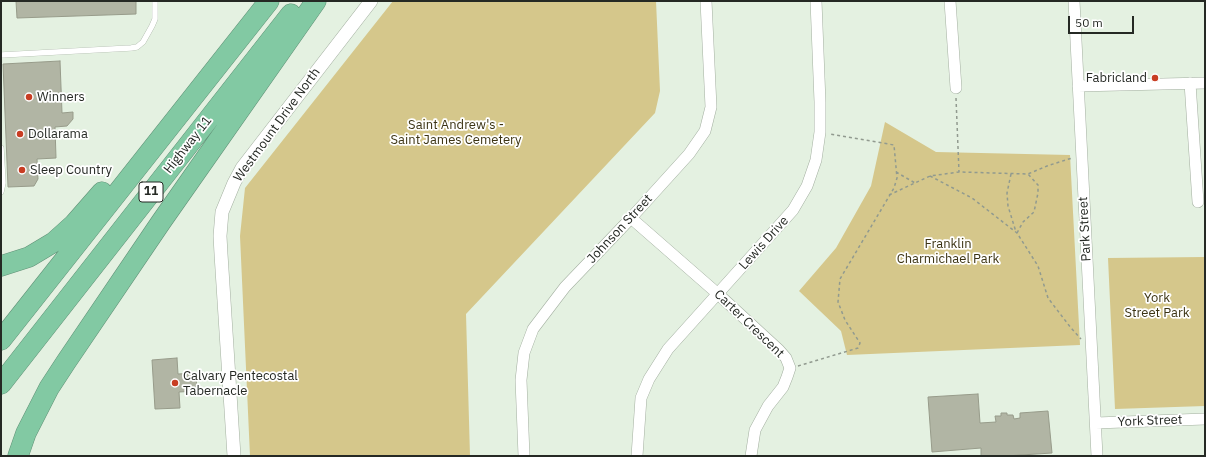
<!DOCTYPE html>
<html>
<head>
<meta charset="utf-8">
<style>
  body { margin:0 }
  #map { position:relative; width:1206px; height:457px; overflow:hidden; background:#e4f1e1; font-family:"IBM Plex Sans",sans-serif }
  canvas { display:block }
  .frame { position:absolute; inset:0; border:2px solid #252924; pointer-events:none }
  .scale { position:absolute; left:1068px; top:16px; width:66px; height:18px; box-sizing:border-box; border:2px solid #252924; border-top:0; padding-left:5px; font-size:12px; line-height:14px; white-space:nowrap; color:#252924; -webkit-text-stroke:3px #fff; paint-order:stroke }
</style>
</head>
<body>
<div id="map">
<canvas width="1206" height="457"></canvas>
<div class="frame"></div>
<div class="scale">50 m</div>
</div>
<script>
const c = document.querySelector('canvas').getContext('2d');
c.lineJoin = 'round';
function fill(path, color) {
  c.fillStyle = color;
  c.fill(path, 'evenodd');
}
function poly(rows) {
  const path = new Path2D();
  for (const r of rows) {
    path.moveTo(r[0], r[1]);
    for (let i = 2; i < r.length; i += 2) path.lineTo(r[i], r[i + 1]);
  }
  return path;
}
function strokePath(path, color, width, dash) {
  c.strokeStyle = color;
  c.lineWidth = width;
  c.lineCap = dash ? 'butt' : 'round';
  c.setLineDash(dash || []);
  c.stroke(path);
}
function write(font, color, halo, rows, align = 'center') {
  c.font = font + ' "IBM Plex Sans",sans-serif';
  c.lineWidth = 3.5;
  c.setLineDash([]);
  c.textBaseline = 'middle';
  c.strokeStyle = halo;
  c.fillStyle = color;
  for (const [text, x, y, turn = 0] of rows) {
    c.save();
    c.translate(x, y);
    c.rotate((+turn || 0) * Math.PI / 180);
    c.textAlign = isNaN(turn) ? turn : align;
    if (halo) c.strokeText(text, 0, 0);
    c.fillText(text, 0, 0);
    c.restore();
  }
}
const green = poly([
  [393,1,656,1,660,91,655,113,466,314,470,456,250,456,240,236,245,188],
  [885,122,936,152,1070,155,1080,345,847,355,841,331,799,291,836,248,871,186],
  [1205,257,1205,406,1115,409,1108,258]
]);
const building = poly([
  [16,1,136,1,136,14,17,18,16,1],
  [60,61,62,113,73,112,73,119,67,126,55,127,56,158,37,159,38,179,34,186,8,187,3,64,60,61],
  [177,358,178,374,196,373,197,391,179,392,180,408,155,409,152,360,177,358],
  [978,394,980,423,996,422,995,416,1001,416,1001,413,1007,413,1007,415,1013,415,1014,419,1020,418,1020,413,1048,411,1052,453,1006,456,981,456,981,448,932,452,928,397,978,394]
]);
const path = poly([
  [956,98,959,172],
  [896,172,915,183],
  [1011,174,1007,193,1008,206,1016,232],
  [930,176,972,198,1017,233,1038,266,1048,298,1071,328,1081,339],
  [889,195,930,176,959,172,1028,174,1047,166,1072,158],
  [1017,233,1023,222,1034,212,1038,193,1038,185,1028,174],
  [798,366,858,348,860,343,845,320,838,302,840,279,894,188,897,178,894,145,830,134]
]);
const service = poly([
  [1,55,131,48,137,47,143,42,152,26,155,19,155,1],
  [1,148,3,183,1,192]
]);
const minor = poly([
  [950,1,956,88],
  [1074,1,1097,456],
  [1190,83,1198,202],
  [1078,86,1205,83],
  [631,218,718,294,779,350,786,358,790,368,787,377,783,387,768,406,755,430,751,456],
  [1096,423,1205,419],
  [524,456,521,380,524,353,533,329,565,287,631,218,689,154,705,131,711,107,706,1],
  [637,456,641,398,649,379,668,349,793,210,807,186,816,160,820,132,820,102,816,1]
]);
const tertiary = poly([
  [234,456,221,254,220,236,222,212,234,183,242,168,371,1]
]);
const motorway = poly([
  [1,266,29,257,54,242,74,224,102,192],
  [1,340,269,1],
  [1,384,291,14],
  [18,456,26,433,49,388,66,362,161,222,316,1]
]);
const markers = [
  [1155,78,4,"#c83d23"],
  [29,97,4,"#c83d23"],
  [20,134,4,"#c83d23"],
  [22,170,4,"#c83d23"],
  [175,383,4,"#c83d23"]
];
const shields = [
  [151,192,24]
];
const shieldNames = [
  ["11",151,192]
];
const poiNames = [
  ["Fabricland",1147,78,"right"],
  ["Winners",37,97],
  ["Dollarama",28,134],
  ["Sleep Country",30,170],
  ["Calvary Pentecostal",183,376],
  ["Tabernacle",183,391]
];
const streetNames = [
  ["Westmount Drive North",277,125,-54],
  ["Highway 11",188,145,-52],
  ["Johnson Street",620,229,-47],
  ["Park Street",1085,229,-93],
  ["Lewis Drive",764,243,-48],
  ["Carter Crescent",749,324,44],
  ["York Street",1150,421,-2]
];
const parkNames = [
  ["Saint Andrew's -",456,125],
  ["Saint James Cemetery",456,140],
  ["Franklin",948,244],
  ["Charmichael Park",948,259],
  ["York",1157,298],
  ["Street Park",1157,313]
];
fill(green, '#d5c78b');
fill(building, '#b1b5a4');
strokePath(building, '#979b8a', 1);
strokePath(service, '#a3afa0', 6);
strokePath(minor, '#a3afa0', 12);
strokePath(tertiary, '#a3afa0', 14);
strokePath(motorway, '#619177', 21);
strokePath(path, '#919a8f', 1.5, [3, 3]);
strokePath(service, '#fff', 5.5);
strokePath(minor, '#fff', 11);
strokePath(tertiary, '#fff', 13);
strokePath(motorway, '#82c9a3', 20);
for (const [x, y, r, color] of markers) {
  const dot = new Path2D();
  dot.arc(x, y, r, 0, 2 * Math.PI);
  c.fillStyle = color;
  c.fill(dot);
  strokePath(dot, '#fff', 1.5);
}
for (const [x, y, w] of shields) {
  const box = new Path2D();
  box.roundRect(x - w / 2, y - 10, w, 20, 3);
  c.fillStyle = '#fff';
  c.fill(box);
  strokePath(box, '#252924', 1);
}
write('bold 12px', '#252924', null, shieldNames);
write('13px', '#252924', '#fff', poiNames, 'left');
write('13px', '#252924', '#fff', streetNames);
write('13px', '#3b3313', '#fff', parkNames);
</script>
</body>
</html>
